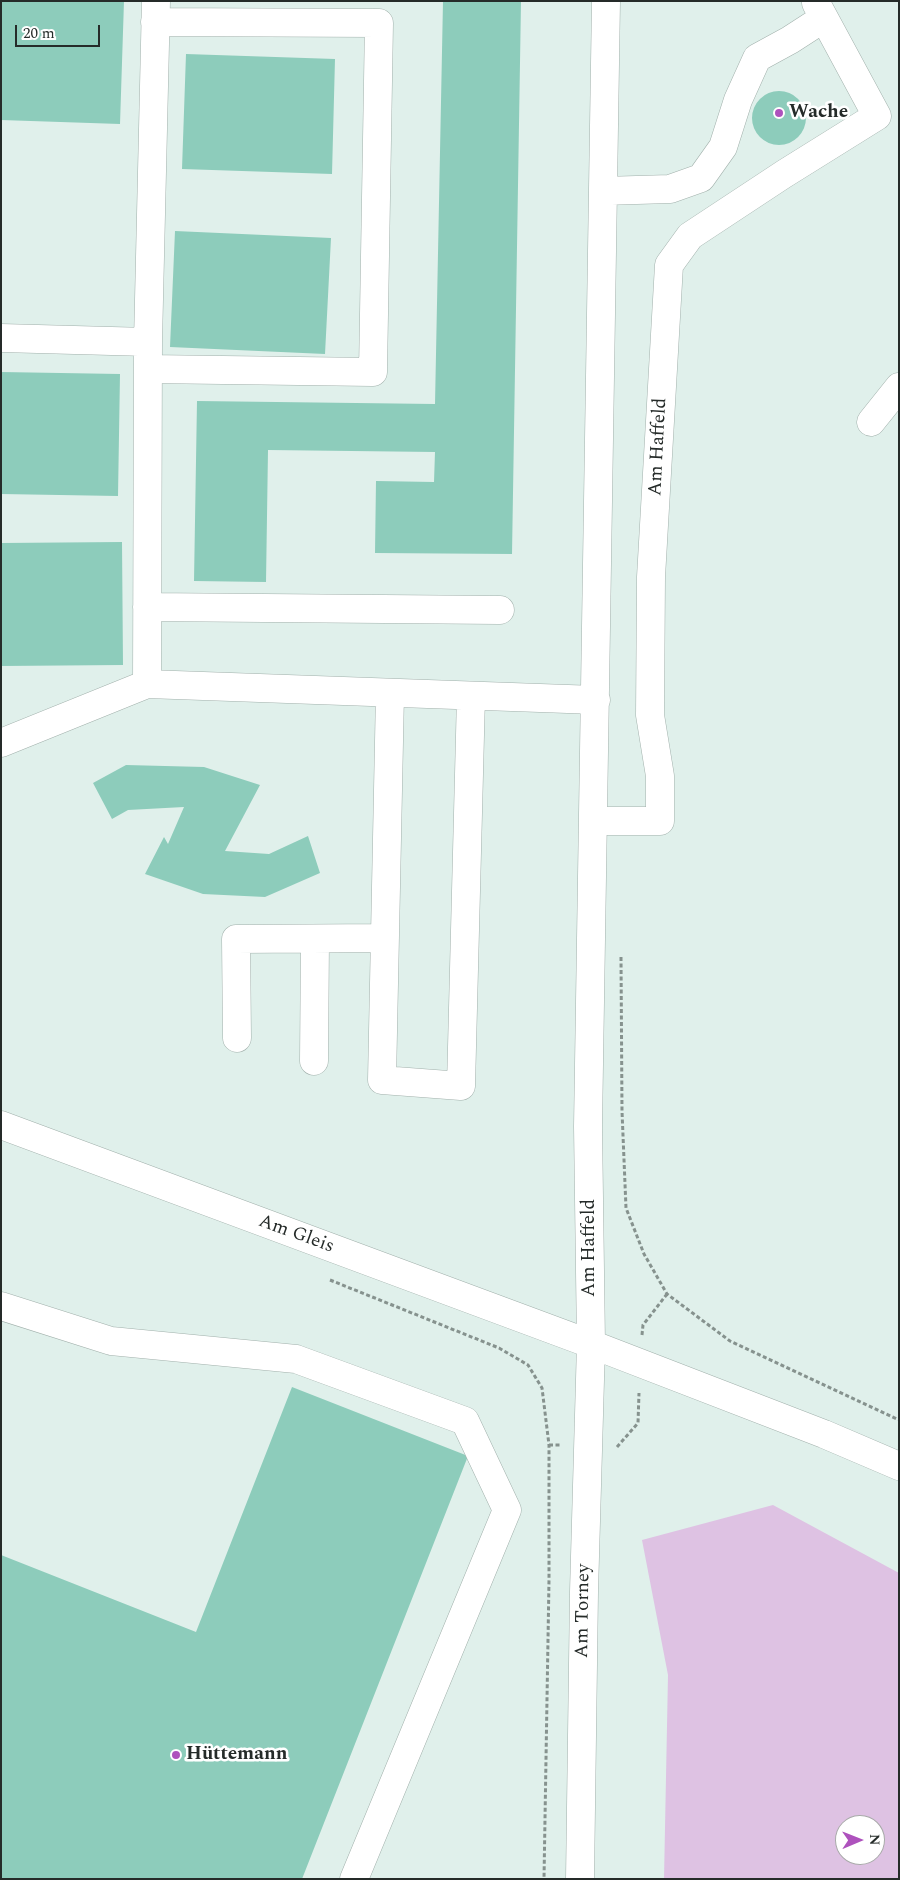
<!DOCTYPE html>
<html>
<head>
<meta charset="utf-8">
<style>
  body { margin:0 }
  #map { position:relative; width:900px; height:1880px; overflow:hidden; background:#e0f0eb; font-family:Spectral,serif }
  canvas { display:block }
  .frame { position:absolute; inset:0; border:2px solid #252b29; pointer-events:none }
  .north { position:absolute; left:835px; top:1815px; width:50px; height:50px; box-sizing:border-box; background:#fff; border:1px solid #a8aaa9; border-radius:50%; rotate:89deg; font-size:14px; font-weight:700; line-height:20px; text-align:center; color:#252b29 }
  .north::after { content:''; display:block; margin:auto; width:18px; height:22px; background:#ae52bd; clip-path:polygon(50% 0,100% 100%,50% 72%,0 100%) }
  .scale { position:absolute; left:15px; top:25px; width:85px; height:22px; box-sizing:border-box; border:2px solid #252b29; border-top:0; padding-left:6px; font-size:15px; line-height:18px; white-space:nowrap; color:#252b29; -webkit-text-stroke:4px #fff; paint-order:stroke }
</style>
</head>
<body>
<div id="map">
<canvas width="900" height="1880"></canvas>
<div class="frame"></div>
<div class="north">N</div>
<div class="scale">20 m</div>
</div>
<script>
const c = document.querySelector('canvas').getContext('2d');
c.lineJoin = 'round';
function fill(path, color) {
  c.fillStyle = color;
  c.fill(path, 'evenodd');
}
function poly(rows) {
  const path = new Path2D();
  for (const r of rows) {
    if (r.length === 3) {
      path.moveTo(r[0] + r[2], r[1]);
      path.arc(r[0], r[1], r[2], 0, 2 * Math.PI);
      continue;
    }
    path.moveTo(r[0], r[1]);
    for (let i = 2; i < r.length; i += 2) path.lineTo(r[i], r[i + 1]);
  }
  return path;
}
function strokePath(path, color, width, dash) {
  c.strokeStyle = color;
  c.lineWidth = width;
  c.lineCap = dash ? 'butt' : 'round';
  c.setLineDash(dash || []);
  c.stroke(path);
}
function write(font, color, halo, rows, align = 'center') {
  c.font = font + ' Spectral,serif';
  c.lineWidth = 5;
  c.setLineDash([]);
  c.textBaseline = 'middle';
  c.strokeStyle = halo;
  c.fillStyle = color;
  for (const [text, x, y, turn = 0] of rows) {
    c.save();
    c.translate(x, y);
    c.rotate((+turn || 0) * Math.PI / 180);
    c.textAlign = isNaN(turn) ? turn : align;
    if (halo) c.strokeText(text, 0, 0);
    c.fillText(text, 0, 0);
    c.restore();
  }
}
const green = poly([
  [773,1505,899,1573,899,1879,664,1879,668,1675,642,1540],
  [845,1825,875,1825,875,1855,845,1855]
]);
const building = poly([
  [1,1,124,1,120,124,1,120],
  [443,1,521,1,512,554,375,553,376,481,434,482,435,452,268,450,266,582,194,581,197,401,435,404],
  [186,54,335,59,332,174,182,169],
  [779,118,27],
  [175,231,331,238,325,354,170,347],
  [1,372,120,374,118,496,1,494],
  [122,542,123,665,1,666,1,543],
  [126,765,204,767,260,785,225,851,269,854,308,836,320,873,265,897,203,894,145,874,164,837,168,844,184,807,128,810,112,819,93,783],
  [292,1387,468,1456,302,1879,1,1879,1,1555,196,1632]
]);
const path = poly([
  [621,957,622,1111,626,1208,644,1254,667,1294,730,1341,899,1420],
  [330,1280,499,1348,528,1365,542,1388,549,1445,549,1580,544,1879],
  [642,1335,643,1325,667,1294],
  [549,1445,560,1445],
  [617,1447,638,1423,639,1393]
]);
const minor = poly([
  [816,3,877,116],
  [603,191,670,189,701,178,723,147,738,100,757,58,790,40,824,18],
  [1,338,148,342],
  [148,369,373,372,379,23,155,22],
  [871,422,899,387],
  [147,607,500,610],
  [147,684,148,342,156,1],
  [390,693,382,1080,461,1086,471,696],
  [1,743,147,684,596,700],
  [594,821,660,821,660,776,650,715,651,577,669,265,690,236,784,174,877,116],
  [237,1038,236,939,385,938],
  [314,1061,315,939],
  [1,1125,591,1344,824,1434,899,1466],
  [1,1306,111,1341,296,1359,465,1421,507,1510,354,1879],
  [580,1879,584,1592,591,1344,588,1126,606,1]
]);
const markers = [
  [779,113,5,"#ae52bd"],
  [176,1755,5,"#ae52bd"]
];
const poiNames = [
  ["Wache",789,113],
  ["Hüttemann",186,1755]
];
const streetNames = [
  ["Am Haffeld",659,447,-87],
  ["Am Gleis",296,1235,20],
  ["Am Haffeld",590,1248,-90],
  ["Am Torney",584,1611,-89]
];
fill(green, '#dec2e3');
fill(building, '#8dccbb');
strokePath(minor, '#a1b0ab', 29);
strokePath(path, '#86928e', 3, [4, 2.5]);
strokePath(minor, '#fff', 28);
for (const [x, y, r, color] of markers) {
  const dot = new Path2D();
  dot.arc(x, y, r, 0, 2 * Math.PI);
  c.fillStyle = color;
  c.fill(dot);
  strokePath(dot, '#fff', 2);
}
write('bold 19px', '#252b29', '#fff', poiNames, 'left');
write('19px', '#252b29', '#fff', streetNames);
</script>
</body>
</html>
